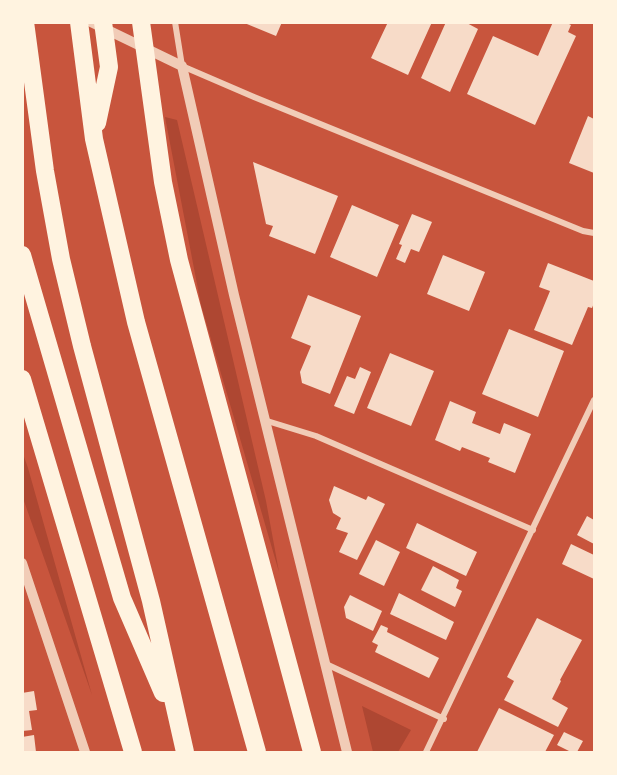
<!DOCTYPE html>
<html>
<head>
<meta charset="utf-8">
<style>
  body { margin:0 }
  #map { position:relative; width:617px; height:775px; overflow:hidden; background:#c8553d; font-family:"Noto Sans",sans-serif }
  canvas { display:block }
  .frame { position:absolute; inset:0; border:24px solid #fff3e0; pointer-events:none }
</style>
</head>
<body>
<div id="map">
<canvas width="617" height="775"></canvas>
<div class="frame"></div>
</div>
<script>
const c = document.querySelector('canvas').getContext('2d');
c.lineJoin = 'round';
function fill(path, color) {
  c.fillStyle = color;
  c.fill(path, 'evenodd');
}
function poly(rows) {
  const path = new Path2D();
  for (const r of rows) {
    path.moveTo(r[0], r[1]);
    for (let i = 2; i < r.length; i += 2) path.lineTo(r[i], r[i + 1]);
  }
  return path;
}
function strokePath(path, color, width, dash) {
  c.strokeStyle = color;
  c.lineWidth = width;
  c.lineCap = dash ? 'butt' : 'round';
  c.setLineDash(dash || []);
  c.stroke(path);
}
const green = poly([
  [165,117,177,120,266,501,279,572,201,305],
  [22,451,28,468,92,695,24,501,22,495],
  [362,706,411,730,398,752,373,752]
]);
const building = poly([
  [242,22,282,22,276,36],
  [388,22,432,22,408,75,371,58],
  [446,22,465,22,478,29,450,92,421,78],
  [553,22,565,22,571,25,568,32,576,36,535,125,467,94,493,36,538,56],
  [588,116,594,119,594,173,569,163],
  [253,162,338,196,315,254,269,236,273,226,266,224],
  [352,205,399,225,377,277,330,257],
  [412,214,432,222,419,252,411,249,405,263,396,259,402,245,399,244],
  [443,255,485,272,469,311,427,294],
  [548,263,594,281,594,303,592,308,588,307,572,345,534,330,550,291,539,287],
  [308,295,361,316,330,394,302,383,300,372,311,346,291,338],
  [509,329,564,351,538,417,482,394],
  [390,353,434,371,411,426,367,408],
  [360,367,371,372,354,414,334,406,347,376,355,379],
  [450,401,476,412,472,423,500,434,504,423,531,434,515,473,488,462,490,458,462,447,460,451,435,440],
  [334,486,366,500,368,496,385,504,357,560,339,552,348,533,336,529,341,518,333,513,329,500],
  [587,516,594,520,594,544,577,535],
  [417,523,477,552,466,576,406,548],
  [376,540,400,552,384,586,359,574],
  [571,544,594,555,594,579,562,564],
  [433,566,459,580,456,588,462,591,455,607,421,590],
  [399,593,454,622,446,640,390,614],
  [350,595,382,611,373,631,346,618,344,607],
  [537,618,582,640,560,680,561,681,552,699,568,708,558,727,504,700,514,681,507,677],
  [381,625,388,628,387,632,439,658,429,678,375,652,378,645,372,642],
  [34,691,37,710,29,711,32,730,22,731,22,693],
  [499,708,554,735,545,752,477,752],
  [564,732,583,741,577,752,571,752,557,745],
  [34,735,36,752,22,752,22,737]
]);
const minor = poly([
  [175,22,182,66,254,97,583,231,594,233],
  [264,420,316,436,533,530],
  [326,664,444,719],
  [426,752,594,400]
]);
const tertiary = poly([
  [91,22,182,66,234,295,347,752],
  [22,563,85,752]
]);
const motorway = poly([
  [25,22,45,171,61,259,82,346,151,601,185,752],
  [79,22,94,139,136,322,257,752],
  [141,22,163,182,179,260,312,752],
  [97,123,109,67,103,22],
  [22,255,122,598,163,693],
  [22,379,133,752]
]);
fill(green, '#ae4732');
fill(building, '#f7dbc8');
strokePath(minor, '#f1ccb7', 6);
strokePath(tertiary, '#f1ccb7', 10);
strokePath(motorway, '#fff3e0', 18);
</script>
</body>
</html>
